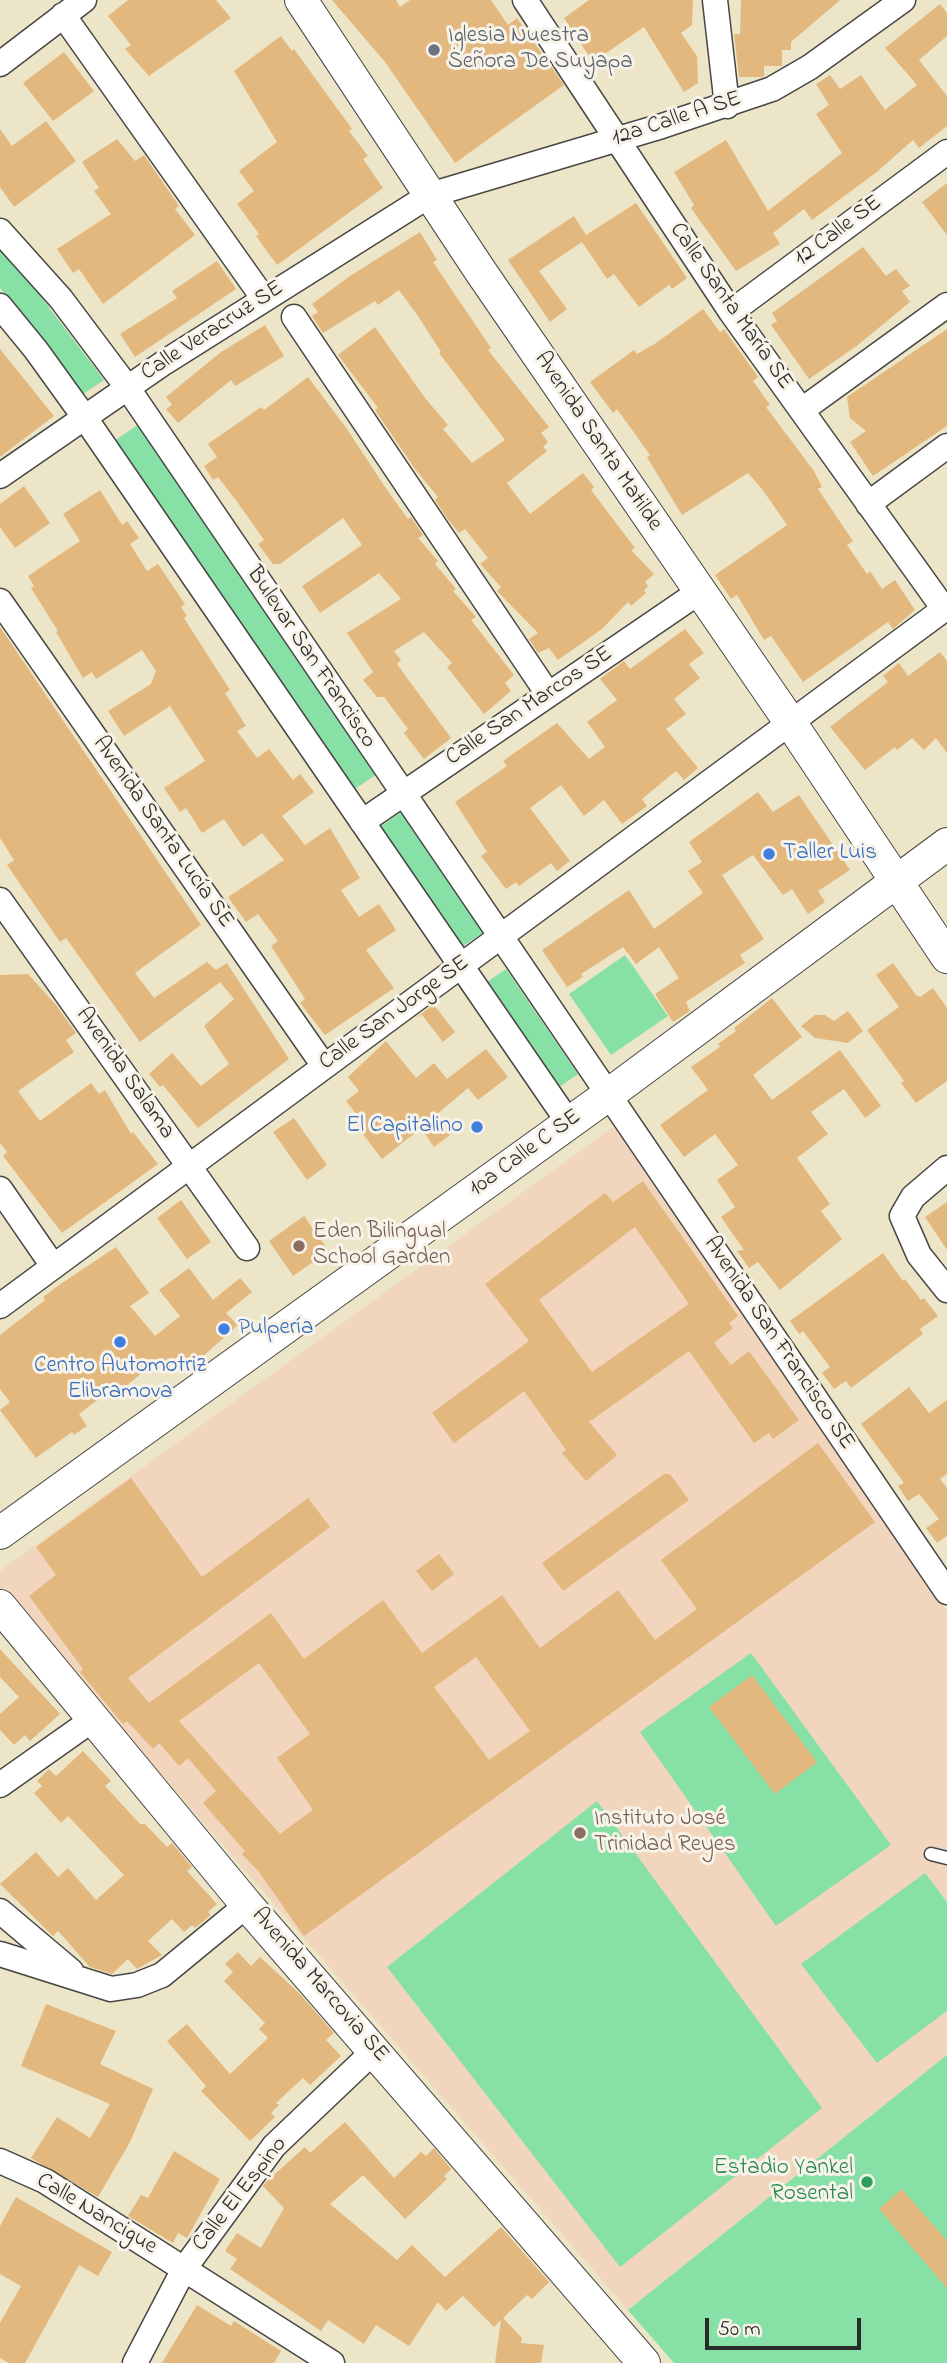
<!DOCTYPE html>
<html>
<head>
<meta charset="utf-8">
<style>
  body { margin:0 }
  #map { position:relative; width:947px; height:2363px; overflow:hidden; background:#ede5c8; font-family:"Indie Flower",sans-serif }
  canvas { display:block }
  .scale { position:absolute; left:705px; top:2318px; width:156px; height:32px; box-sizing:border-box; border:4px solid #2b2b2b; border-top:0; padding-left:9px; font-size:21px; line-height:24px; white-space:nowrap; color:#2b2b2b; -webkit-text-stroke:5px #f7f3e8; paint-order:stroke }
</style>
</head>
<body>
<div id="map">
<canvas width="947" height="2363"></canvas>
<div class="scale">50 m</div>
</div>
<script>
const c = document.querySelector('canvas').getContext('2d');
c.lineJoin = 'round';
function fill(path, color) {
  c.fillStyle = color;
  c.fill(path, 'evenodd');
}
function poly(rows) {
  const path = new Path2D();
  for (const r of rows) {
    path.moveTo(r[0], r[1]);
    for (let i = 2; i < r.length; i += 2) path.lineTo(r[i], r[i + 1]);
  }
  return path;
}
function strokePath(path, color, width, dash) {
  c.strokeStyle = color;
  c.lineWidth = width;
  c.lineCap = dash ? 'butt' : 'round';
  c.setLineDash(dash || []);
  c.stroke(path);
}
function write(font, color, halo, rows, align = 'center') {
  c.font = font + ' "Indie Flower",sans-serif';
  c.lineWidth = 6;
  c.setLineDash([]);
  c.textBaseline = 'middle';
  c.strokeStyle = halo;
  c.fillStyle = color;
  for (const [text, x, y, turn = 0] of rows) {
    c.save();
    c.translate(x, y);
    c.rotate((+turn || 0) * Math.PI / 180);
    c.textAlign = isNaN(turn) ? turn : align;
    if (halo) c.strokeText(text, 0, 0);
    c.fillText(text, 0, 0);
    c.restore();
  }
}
const built = poly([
  [620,1122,947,1612,947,2055,628,2310,0,1589,0,1571]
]);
const green = poly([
  [0,247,13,260,104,380,83,394,0,288],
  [139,424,377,774,352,791,114,441],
  [403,811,485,931,459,949,377,829],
  [625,955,668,1016,611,1055,569,994],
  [506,969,578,1074,555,1090,484,984],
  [751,1653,891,1845,776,1926,640,1732],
  [597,1801,822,2108,620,2267,387,1967],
  [925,1873,947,1902,947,2011,877,2063,801,1964],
  [947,2055,947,2363,674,2363,628,2310]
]);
const building = poly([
  [128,0,216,0,231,18,149,76,125,49,131,45,108,16],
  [332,0,396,0,400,7,410,0,491,0,508,25,517,18,564,85,455,163,385,62],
  [589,0,693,0,692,25,681,33,697,56,698,83,684,92,644,27,593,62,564,18],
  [741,0,840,0,791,42,791,50,782,50,782,66,764,66,764,76,761,77,739,77,734,34,740,34],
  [940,4,947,13,947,36,919,60,947,96,947,126,919,148,913,140,878,171,812,220,804,209,773,233,780,244,736,271,691,208,694,205,674,172,726,140,768,211,842,153,816,114,829,105,816,84,830,75,840,89,861,75,885,110,917,85,885,48],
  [281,36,292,51,294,49,352,129,349,131,368,156,363,159,383,188,277,265,256,236,259,234,237,204,254,191,239,171,277,142,234,71],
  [64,52,94,91,53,121,23,83],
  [46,121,76,161,14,207,0,187,0,129,12,146],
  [117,139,135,161,144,155,179,206,175,209,195,235,103,304,79,269,73,273,57,249,111,214,94,191,99,188,82,162],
  [947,183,947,235,922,202],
  [636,203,687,278,672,289,669,285,639,307,614,274,607,279,582,242,539,271,567,309,550,322,508,260,574,216,586,235],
  [420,232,437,260,433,262,491,348,488,350,549,427,541,433,548,442,543,447,547,451,507,483,530,514,583,473,594,487,591,490,635,548,631,550,654,574,645,582,648,586,644,591,646,593,631,606,628,602,602,629,558,660,549,648,538,653,529,639,538,633,497,591,501,587,480,564,488,558,465,529,459,533,447,518,435,500,438,497,415,469,375,410,378,408,338,355,375,327,425,398,448,425,443,429,472,463,505,440,439,353,441,352,418,316,399,290,378,305,375,301,323,333,312,316,318,312,312,304,350,276],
  [863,247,886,276,896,269,910,286,902,291,910,302,858,345,809,379,771,325,777,321,772,313],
  [217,261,236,289,135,357,120,334,177,298,172,291],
  [703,309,720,332,724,329,758,377,753,381,770,405,766,407,814,471,822,487,818,489,853,541,847,545,867,574,870,571,882,589,895,580,915,610,893,629,888,622,803,682,771,636,764,640,737,595,731,599,715,575,787,525,762,489,748,473,682,515,647,457,650,455,617,409,613,413,590,382,634,350,637,354,656,343],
  [265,325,284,356,235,386,231,380,178,423,166,409,172,405,166,397,221,352],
  [947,329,947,426,873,476,850,442,866,431,850,418,847,397],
  [0,349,54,416,0,457],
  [308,377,347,429,387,490,408,519,411,517,423,535,418,538,438,561,435,564,456,589,453,591,476,617,471,620,514,675,505,683,511,691,484,714,447,667,452,663,424,632,394,651,401,660,397,664,451,738,424,759,404,733,408,729,384,697,377,697,363,680,373,672,347,633,401,599,379,573,320,613,302,586,362,545,343,518,280,564,273,564,258,544,264,540,238,503,218,477,213,480,204,466,217,457,208,444,261,407,264,410],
  [24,486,50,523,15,548,0,527,0,504],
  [100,490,122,525,127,521,139,538,130,544,147,571,158,564,185,604,181,607,187,616,184,618,230,690,225,693,246,726,237,731,257,758,269,749,293,780,300,774,314,792,282,816,305,845,330,828,360,878,341,890,359,917,379,904,396,930,366,950,394,988,325,1035,300,1003,305,999,271,946,278,941,258,914,246,922,228,897,284,860,262,833,243,847,224,819,202,833,186,808,180,812,164,788,205,761,170,706,124,736,108,711,151,684,156,671,142,650,96,679,92,672,83,678,56,632,58,631,31,588,34,586,28,576,80,541,63,514],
  [0,627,201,925,135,973,154,998,207,962,216,970,227,963,289,1059,198,1128,163,1085,160,1087,149,1074,172,1053,201,1086,229,1064,204,1026,234,999,220,982,140,1042,66,938,60,942,7,865,14,860,0,838],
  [685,629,704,653,689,664,700,678,674,699,686,714,666,729,698,768,684,780,676,771,642,799,647,806,622,824,604,800,584,816,561,785,530,808,570,861,557,871,551,863,519,886,516,882,506,889,481,856,487,852,455,802,507,766,503,761,557,723,589,759,605,747,587,722,617,700,600,679,624,661,630,669],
  [940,652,947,661,947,753,936,738,924,750,912,738,897,750,895,747,865,770,830,727,888,682,883,676,899,663,908,676],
  [758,792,773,812,799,795,850,870,818,891,825,902,808,914,792,889,783,895,753,855,722,875,764,939,740,955,745,963,686,1002,690,1011,673,1022,655,994,679,978,659,947,636,964,623,947,581,974,583,977,567,987,542,950,629,890,654,929,703,893,688,871,702,862,689,842],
  [893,963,916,995,920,997,933,988,947,1008,947,1081,916,1103,901,1083,904,1081,867,1030,899,1007,876,975],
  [28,974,56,1005,76,1033,66,1040,74,1052,18,1091,40,1121,91,1083,99,1094,105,1090,131,1134,133,1132,158,1164,62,1233,3,1156,7,1152,0,1143,0,975],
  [772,998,802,1037,753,1075,772,1100,840,1050,881,1106,865,1118,844,1089,811,1112,828,1134,797,1158,830,1204,821,1211,842,1239,780,1290,758,1262,749,1268,737,1251,744,1250,721,1217,735,1207,717,1180,738,1165,715,1134,684,1157,660,1125,708,1090,691,1067,720,1047,718,1044,736,1031,734,1028],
  [437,1002,434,1005,455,1032,443,1042,422,1015,417,1017],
  [848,1011,863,1031,848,1043,815,1038,801,1026,815,1015,825,1015,834,1021],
  [386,1041,416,1078,434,1063,447,1079,486,1049,508,1077,478,1100,468,1088,436,1115,450,1135,434,1147,421,1128,382,1159,356,1125,361,1120,346,1101,359,1091,348,1077],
  [294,1118,327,1165,307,1180,273,1132],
  [643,1181,738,1316,729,1323,733,1328,714,1343,731,1365,749,1351,799,1420,773,1439,769,1433,754,1443,689,1351,589,1422,617,1455,586,1481,562,1453,566,1450,524,1391,454,1443,432,1413,529,1341,485,1284,605,1193,613,1202],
  [635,1227,689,1304,592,1372,539,1300],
  [181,1200,211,1242,187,1259,157,1218],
  [947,1202,947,1250,925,1217],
  [304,1216,329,1251,293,1276,269,1241],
  [116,1247,149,1293,130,1306,155,1336,180,1316,159,1290,189,1268,213,1300,240,1278,252,1292,226,1313,238,1325,191,1367,181,1354,160,1371,154,1363,120,1391,116,1386,79,1414,87,1426,74,1435,72,1432,36,1458,0,1410,10,1402,0,1389,0,1335,45,1300,43,1297,62,1283],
  [883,1253,903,1281,905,1279,921,1300,924,1298,938,1316,920,1329,923,1334,851,1388,846,1381,834,1389,822,1373,830,1367,803,1331,799,1334,790,1321],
  [909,1387,929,1413,947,1400,947,1474,940,1479,947,1488,947,1536,937,1543,926,1528,939,1519,919,1494,908,1501,898,1486,904,1483,861,1424],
  [818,1443,875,1522,304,1936,259,1872,242,1854,245,1851,203,1803,216,1791,188,1758,179,1766,159,1743,153,1749,127,1721,123,1724,80,1672,83,1669,29,1596,56,1575,36,1547,131,1478,202,1577,308,1498,330,1527,128,1678,149,1703,271,1613,304,1659,383,1600,422,1653,502,1595,540,1648,618,1590,655,1640,697,1609,661,1560],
  [476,1657,530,1731,489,1760,434,1687],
  [259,1663,310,1734,277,1758,313,1810,280,1834,179,1721],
  [664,1474,670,1474,689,1500,563,1591,542,1563],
  [439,1554,454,1574,432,1591,416,1571],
  [0,1649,60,1714,30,1741,25,1735,14,1745,0,1730,0,1714,19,1697,0,1677],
  [752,1675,817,1762,775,1794,709,1707],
  [83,1751,111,1781,105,1786,140,1824,145,1824,167,1847,172,1843,192,1867,187,1871,217,1904,208,1912,211,1915,195,1928,192,1925,184,1932,172,1919,148,1941,162,1955,137,1969,128,1959,112,1974,90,1967,58,1931,53,1936,0,1884,36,1852,58,1877,68,1868,96,1900,124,1875,68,1816,61,1823,34,1793,42,1786,37,1781,49,1769,56,1776],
  [238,1952,251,1966,260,1957,299,1993,334,2033,326,2040,341,2056,310,2085,303,2078,276,2103,279,2105,271,2113,275,2117,250,2141,201,2091,206,2086,167,2041,187,2024,230,2074,268,2038,259,2029,265,2023,224,1981,233,1972,225,1964],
  [46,2004,116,2031,100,2064,153,2089,130,2142,98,2197,31,2158,57,2117,90,2138,110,2104,21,2066],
  [345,2122,394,2178,421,2152,426,2156,434,2148,451,2169,444,2176,447,2179,405,2219,363,2175,330,2204,397,2260,412,2245,445,2277,501,2227,549,2282,532,2299,527,2295,503,2318,522,2338,521,2343,544,2345,541,2363,495,2363,501,2320,494,2327,463,2296,446,2311,438,2302,409,2346,376,2325,364,2344,328,2320,321,2331,230,2269,237,2259,225,2251,237,2233,261,2248,284,2208,263,2186,266,2182,305,2147,310,2153],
  [174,2151,220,2179,187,2238,178,2233,173,2243,128,2216,141,2195,148,2198],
  [902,2189,947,2241,947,2288,879,2209],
  [16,2197,112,2252,98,2276,79,2265,25,2363,9,2363,0,2358,0,2323,21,2286,0,2274,0,2226],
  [197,2305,231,2326,234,2321,281,2351,274,2363,162,2363]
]);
const service = poly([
  [931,1854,947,1858]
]);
const minor = poly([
  [525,0,731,312,944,609],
  [715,0,727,106],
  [63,15,264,299],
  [0,64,84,0],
  [0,231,61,299,127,387,947,1592],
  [0,306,36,350,85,418,569,1123],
  [731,312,947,152],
  [294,317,548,694],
  [802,410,947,305],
  [0,476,165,362,430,195,662,126,772,89,810,67,903,0],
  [868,504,947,446],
  [0,601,324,1066],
  [362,822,699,592],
  [0,900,247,1248],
  [947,1168,913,1197,902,1216,919,1255,947,1290],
  [0,1189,53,1266],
  [0,1306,947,607],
  [0,1785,92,1720],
  [0,1911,71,1971],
  [0,1954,111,1989,137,1985,162,1975,247,1905],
  [0,2161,45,2181,332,2363],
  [135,2363,184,2269,274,2146,375,2050]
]);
const tertiary = poly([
  [301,0,481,272,790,722,947,957],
  [0,1533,608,1095,947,844],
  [0,1606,247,1905,644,2363]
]);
const markers = [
  [434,50,7,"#6b7280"],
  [769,854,7,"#3f7fe0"],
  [477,1127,7,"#3f7fe0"],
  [299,1246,7,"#8d6e63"],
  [224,1329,7,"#3f7fe0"],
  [120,1342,7,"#3f7fe0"],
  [580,1833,7,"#8d6e63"],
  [867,2182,7,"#2e9e5b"]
];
const worshipNames = [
  ["Iglesia Nuestra",448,37],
  ["Señora De Suyapa",448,63]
];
const streetNames = [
  ["12a Calle A SE",677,120,-18],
  ["12 Calle SE",839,232,-37],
  ["Calle Santa María SE",730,307,55],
  ["Calle Veracruz SE",213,332,-33],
  ["Avenida Santa Matilde",597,442,56],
  ["Bulevar San Francisco",310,658,56],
  ["Calle San Marcos SE",530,707,-34],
  ["Avenida Santa Lucía SE",162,833,55],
  ["Calle San Jorge SE",395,1014,-36],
  ["Avenida Salama",124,1074,55],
  ["10a Calle C SE",526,1154,-36],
  ["Avenida San Francisco SE",778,1344,56],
  ["Avenida Marcovia SE",319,1986,49],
  ["Calle El Espino",241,2195,-52],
  ["Calle Nancigue",96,2215,31]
];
const shopNames = [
  ["Taller Luis",783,854],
  ["El Capitalino",463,1127,"right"],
  ["Pulpería",238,1329],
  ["Centro Automotriz",120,1367,"center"],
  ["Elibramova",120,1393,"center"]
];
const educationNames = [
  ["Eden Bilingual",313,1233],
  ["School Garden",313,1259],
  ["Instituto José",594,1820],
  ["Trinidad Reyes",594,1846]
];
const leisureNames = [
  ["Estadio Yankel",853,2169],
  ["Rosental",853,2195]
];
fill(built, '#f1d5bd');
fill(green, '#87e1a6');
fill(building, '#e3b87e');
strokePath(service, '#484743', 15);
strokePath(minor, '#484743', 27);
strokePath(tertiary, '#484743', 34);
strokePath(service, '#fff', 12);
strokePath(minor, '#fff', 24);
strokePath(tertiary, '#fff', 32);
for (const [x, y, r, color] of markers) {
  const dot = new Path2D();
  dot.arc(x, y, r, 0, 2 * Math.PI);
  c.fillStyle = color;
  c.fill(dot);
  strokePath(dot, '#f7f3e8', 2.5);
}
write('23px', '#5b616d', '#f7f3e8', worshipNames, 'left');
write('23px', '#2b2b2b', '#f7f3e8', streetNames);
write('23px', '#366cbe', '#f7f3e8', shopNames, 'left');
write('23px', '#785e54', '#f7f3e8', educationNames, 'left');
write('23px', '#27864d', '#f7f3e8', leisureNames, 'right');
</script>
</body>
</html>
